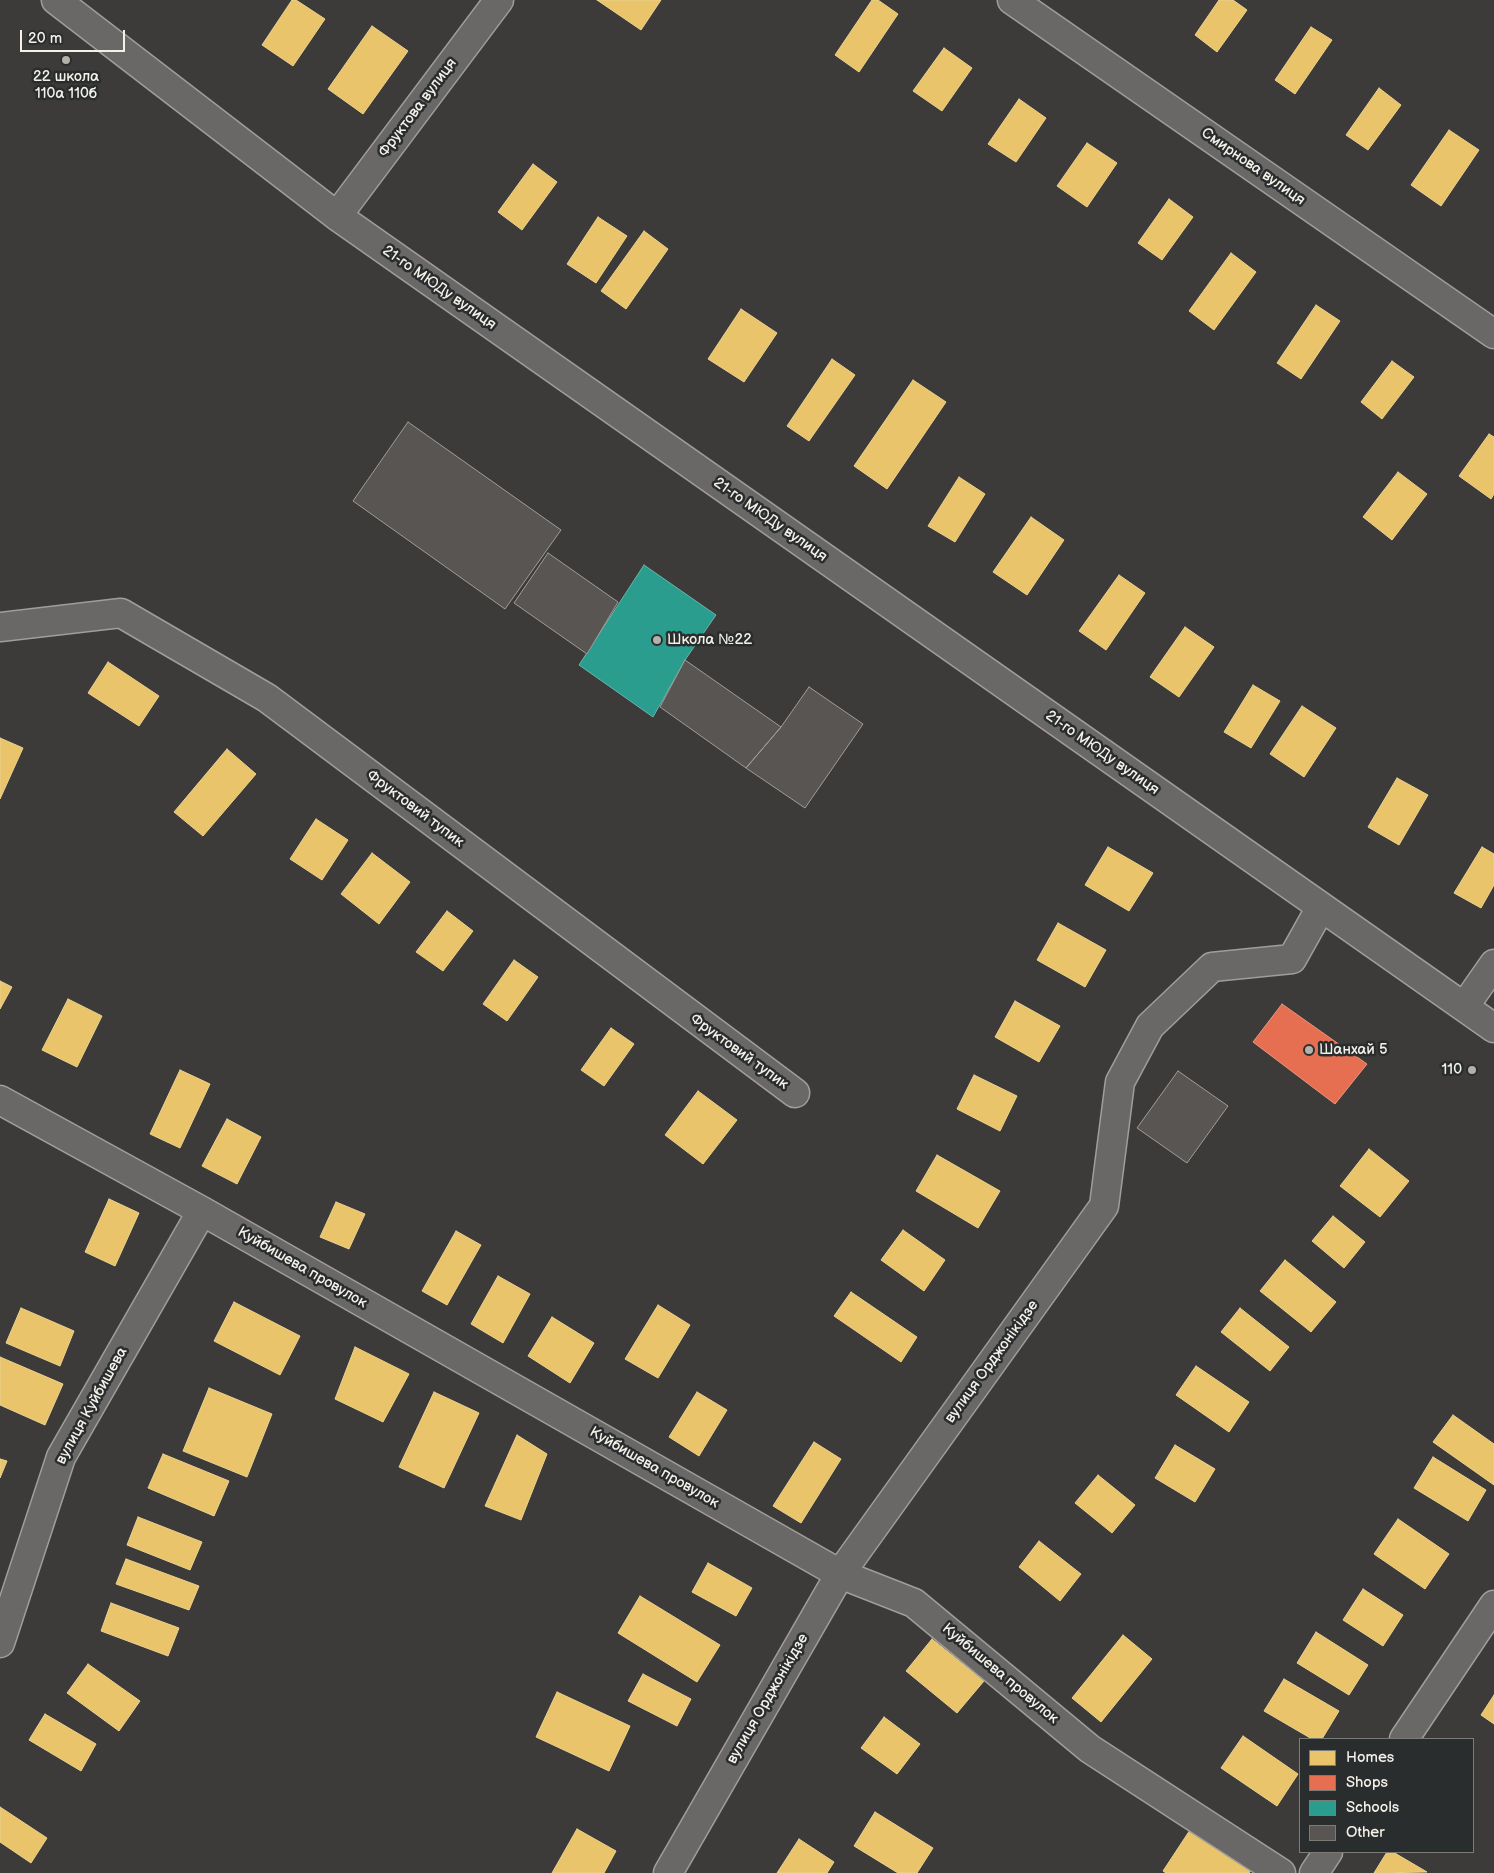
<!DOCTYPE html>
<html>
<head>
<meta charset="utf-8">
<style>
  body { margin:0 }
  #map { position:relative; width:1494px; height:1873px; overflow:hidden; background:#3c3b39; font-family:"Balsamiq Sans",sans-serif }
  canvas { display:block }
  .legend { position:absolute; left:1299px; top:1738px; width:175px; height:115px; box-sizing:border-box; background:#2a2d2e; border:1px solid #7b7b78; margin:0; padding:6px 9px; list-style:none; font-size:15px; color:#f4f1e8 }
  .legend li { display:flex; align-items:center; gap:10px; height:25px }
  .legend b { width:25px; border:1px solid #7b7b78 }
  .scale { position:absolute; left:20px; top:30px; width:105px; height:22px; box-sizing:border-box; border:2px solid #f4f1e8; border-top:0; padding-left:6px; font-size:15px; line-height:18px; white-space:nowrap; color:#f4f1e8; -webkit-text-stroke:4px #2a2d2e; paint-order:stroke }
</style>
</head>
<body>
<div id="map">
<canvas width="1494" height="1873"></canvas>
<ul class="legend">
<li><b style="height:14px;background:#e9c46a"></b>Homes</li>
<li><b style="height:14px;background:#e76f51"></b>Shops</li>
<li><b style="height:14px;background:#2a9d8f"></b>Schools</li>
<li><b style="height:14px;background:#585552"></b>Other</li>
</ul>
<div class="scale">20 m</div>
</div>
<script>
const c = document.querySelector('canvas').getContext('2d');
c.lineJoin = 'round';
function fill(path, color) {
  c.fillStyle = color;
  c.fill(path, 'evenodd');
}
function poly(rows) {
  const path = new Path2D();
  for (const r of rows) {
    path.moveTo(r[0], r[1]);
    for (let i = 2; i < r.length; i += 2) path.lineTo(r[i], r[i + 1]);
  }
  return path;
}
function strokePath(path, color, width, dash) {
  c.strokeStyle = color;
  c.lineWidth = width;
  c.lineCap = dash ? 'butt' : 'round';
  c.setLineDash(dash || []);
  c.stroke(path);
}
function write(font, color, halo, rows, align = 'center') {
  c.font = font + ' "Balsamiq Sans",sans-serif';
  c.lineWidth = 5;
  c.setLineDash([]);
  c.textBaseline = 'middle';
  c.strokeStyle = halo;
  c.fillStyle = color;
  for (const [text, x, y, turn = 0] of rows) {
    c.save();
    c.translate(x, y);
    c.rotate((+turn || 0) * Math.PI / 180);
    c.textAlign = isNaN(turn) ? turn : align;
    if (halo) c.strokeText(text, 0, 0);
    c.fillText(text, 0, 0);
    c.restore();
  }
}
const homes = poly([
  [292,0,296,0,325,19,293,66,262,45,292,0],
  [597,0,661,0,641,30,597,0],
  [872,0,878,0,898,14,859,72,835,55,872,0],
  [1219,0,1233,0,1247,10,1217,52,1195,35,1219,0],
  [372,26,408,51,363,114,328,89,372,26],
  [1311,27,1332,40,1295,94,1275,80,1311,27],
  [944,48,972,68,942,111,913,91,944,48],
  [1379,88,1401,105,1368,150,1346,135,1379,88],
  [1019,99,1046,118,1016,162,988,144,1019,99],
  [1449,130,1479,150,1441,206,1411,185,1449,130],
  [1087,143,1117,163,1087,207,1057,186,1087,143],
  [533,164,557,182,522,230,498,212,533,164],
  [1169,199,1193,217,1162,260,1138,243,1169,199],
  [598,217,627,236,596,283,567,264,598,217],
  [644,231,668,249,626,309,601,291,644,231],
  [1231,253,1256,272,1214,330,1189,311,1231,253],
  [1316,305,1340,321,1301,379,1277,363,1316,305],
  [741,309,777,333,744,382,708,359,741,309],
  [832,359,855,375,809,441,787,426,832,359],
  [1392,361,1414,377,1382,419,1361,402,1392,361],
  [913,380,946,402,887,489,854,466,913,380],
  [1489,434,1494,437,1494,494,1491,499,1459,476,1489,434],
  [1398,472,1427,494,1392,540,1363,517,1398,472],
  [959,477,985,494,955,542,928,526,959,477],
  [1031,517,1064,540,1027,595,993,572,1031,517],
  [1119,575,1145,593,1106,650,1079,631,1119,575],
  [1185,627,1214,647,1179,697,1150,677,1185,627],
  [108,662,159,696,139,726,88,693,108,662],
  [1253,685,1280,701,1251,748,1224,732,1253,685],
  [1302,706,1336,728,1304,777,1270,754,1302,706],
  [0,738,23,748,0,799,0,738],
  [227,749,256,774,203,836,174,812,227,749],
  [1397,778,1428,795,1399,845,1368,827,1397,778],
  [316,819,348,840,322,880,290,859,316,819],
  [1108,847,1153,873,1129,911,1085,885,1108,847],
  [1482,847,1494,854,1494,885,1481,908,1454,893,1482,847],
  [372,853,410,882,379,924,341,894,372,853],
  [447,911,473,931,443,971,416,952,447,911],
  [1058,923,1106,950,1085,987,1037,960,1058,923],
  [514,960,538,977,507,1021,483,1004,514,960],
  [0,981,12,987,0,1009,0,981],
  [68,999,102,1016,77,1067,42,1050,68,999],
  [1015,1001,1060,1026,1039,1062,995,1037,1015,1001],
  [611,1028,634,1044,604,1086,581,1070,611,1028],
  [180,1070,210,1084,180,1148,150,1134,180,1070],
  [974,1075,1017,1096,1000,1131,957,1109,974,1075],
  [698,1091,737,1120,703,1164,665,1135,698,1091],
  [227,1119,261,1137,237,1184,202,1166,227,1119],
  [1369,1149,1409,1181,1380,1217,1340,1186,1369,1149],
  [937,1155,1000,1191,978,1228,916,1191,937,1155],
  [109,1199,139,1213,115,1266,85,1252,109,1199],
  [336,1202,365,1214,349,1249,320,1237,336,1202],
  [1333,1216,1365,1242,1344,1268,1312,1241,1333,1216],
  [903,1230,945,1260,924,1291,881,1260,903,1230],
  [456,1231,481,1245,447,1305,422,1291,456,1231],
  [1285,1260,1336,1302,1311,1332,1260,1291,1285,1260],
  [498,1276,530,1294,503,1343,471,1324,498,1276],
  [851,1292,917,1337,901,1362,834,1316,851,1292],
  [234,1302,300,1336,280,1375,214,1341,234,1302],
  [658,1305,690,1325,658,1378,625,1359,658,1305],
  [21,1308,74,1331,60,1366,6,1343,21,1308],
  [1240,1308,1289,1347,1270,1371,1221,1332,1240,1308],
  [552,1317,594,1343,570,1383,528,1356,552,1317],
  [355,1347,409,1374,383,1422,335,1399,355,1347],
  [0,1357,63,1384,45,1425,0,1405,0,1357],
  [1196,1366,1249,1402,1229,1432,1176,1395,1196,1366],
  [209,1388,272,1414,247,1477,183,1451,209,1388],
  [434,1392,479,1413,444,1488,399,1467,434,1392],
  [697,1392,727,1410,699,1456,669,1437,697,1392],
  [1453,1415,1494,1444,1494,1485,1433,1442,1453,1415],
  [517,1435,547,1454,521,1520,485,1506,517,1435],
  [814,1442,841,1459,801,1523,773,1506,814,1442],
  [1175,1445,1215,1469,1195,1502,1155,1478,1175,1445],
  [163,1454,229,1481,214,1516,148,1488,163,1454],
  [1433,1457,1486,1490,1468,1521,1414,1488,1433,1457],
  [0,1459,7,1461,0,1478,0,1459],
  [1098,1475,1135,1505,1112,1533,1075,1503,1098,1475],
  [138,1517,202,1542,190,1570,127,1545,138,1517],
  [1398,1519,1449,1554,1425,1589,1374,1554,1398,1519],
  [1039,1541,1081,1574,1060,1601,1019,1567,1039,1541],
  [126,1559,199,1586,189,1610,116,1584,126,1559],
  [708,1563,752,1588,736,1616,692,1592,708,1563],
  [1363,1589,1403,1615,1383,1646,1343,1620,1363,1589],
  [640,1596,720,1645,697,1682,618,1633,640,1596],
  [111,1603,179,1628,168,1656,101,1631,111,1603],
  [1316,1632,1368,1665,1349,1695,1297,1663,1316,1632],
  [1123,1635,1152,1659,1101,1722,1072,1698,1123,1635],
  [932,1639,984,1681,957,1713,906,1671,932,1639],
  [88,1664,140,1701,119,1731,67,1693,88,1664],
  [643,1674,691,1699,677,1726,628,1701,643,1674],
  [1284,1679,1339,1711,1322,1739,1312,1739,1264,1711,1284,1679],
  [557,1692,630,1726,609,1771,536,1737,557,1692],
  [1494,1695,1494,1724,1481,1715,1494,1695],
  [45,1714,96,1744,81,1771,29,1740,45,1714],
  [884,1717,920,1744,897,1774,861,1748,884,1717],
  [1243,1736,1298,1774,1277,1806,1221,1768,1243,1736],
  [0,1807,47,1838,31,1863,0,1842,0,1807],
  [875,1812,933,1848,917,1873,898,1873,854,1846,875,1812],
  [577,1829,616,1851,604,1873,552,1873,577,1829],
  [1190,1830,1251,1870,1249,1873,1166,1873,1163,1871,1190,1830],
  [799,1839,834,1862,827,1873,777,1873,799,1839],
  [1387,1852,1393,1852,1427,1872,1374,1873,1387,1852]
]);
const shops = poly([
  [1282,1004,1367,1064,1335,1104,1253,1042,1282,1004]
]);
const schools = poly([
  [644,565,716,615,685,660,653,717,579,665,644,565]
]);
const building = poly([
  [408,422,561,530,505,609,353,501,408,422],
  [548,553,618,602,587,654,514,603,548,553],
  [685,660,781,727,746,768,660,707,685,660],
  [809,687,863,724,805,808,746,768,781,727,809,687],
  [1178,1071,1228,1106,1187,1163,1137,1128,1178,1071]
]);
const minor = poly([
  [56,0,337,216,1494,1028],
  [1012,0,1494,334],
  [337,216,499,0],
  [0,627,121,613,267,698,795,1093],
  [1464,1007,1494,964],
  [0,1100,202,1211,840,1574,914,1603,1090,1749,1281,1873],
  [0,1643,61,1457,202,1211],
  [1404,1739,1494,1605],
  [668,1873,840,1574,1104,1206,1120,1082,1150,1026,1212,967,1292,959,1321,907],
  [1314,1873,1328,1852]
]);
const markers = [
  [66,60,5,"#b4b1ab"],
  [657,640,5,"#b4b1ab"],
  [1309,1050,5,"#b4b1ab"],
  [1472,1070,5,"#b4b1ab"]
];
const poiNames = [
  ["22 школа",66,77,"center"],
  ["110а 110б",66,94,"center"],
  ["Школа №22",667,640],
  ["Шанхай 5",1319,1050],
  ["110",1462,1070,"right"]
];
const streetNames = [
  ["Фруктова вулиця",418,108,-53],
  ["Смирнова вулиця",1253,167,35],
  ["21-го МЮДу вулиця",439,288,35],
  ["21-го МЮДу вулиця",770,520,35],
  ["21-го МЮДу вулиця",1102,753,35],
  ["Фруктовий тупик",415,809,37],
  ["Фруктовий тупик",739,1052,36],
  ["Куйбишева провулок",302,1268,30],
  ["вулиця Орджонікідзе",992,1362,-54],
  ["вулиця Куйбишева",92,1406,-61],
  ["Куйбишева провулок",654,1468,30],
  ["Куйбишева провулок",1000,1674,40],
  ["вулиця Орджонікідзе",768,1699,-60]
];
fill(homes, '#e9c46a');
strokePath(homes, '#ecd290', 1);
fill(shops, '#e76f51');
strokePath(shops, '#eb967e', 1);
fill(schools, '#2a9d8f');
strokePath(schools, '#67b6aa', 1);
fill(building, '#585552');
strokePath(building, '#9f9e9b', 1);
strokePath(minor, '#9f9e9b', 31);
strokePath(minor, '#696866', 28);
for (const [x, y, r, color] of markers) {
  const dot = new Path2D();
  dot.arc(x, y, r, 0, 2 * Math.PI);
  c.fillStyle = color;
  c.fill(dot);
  strokePath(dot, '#2a2d2e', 2);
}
write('15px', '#f4f1e8', '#2a2d2e', poiNames, 'left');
write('15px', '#f4f1e8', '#2a2d2e', streetNames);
</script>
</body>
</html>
